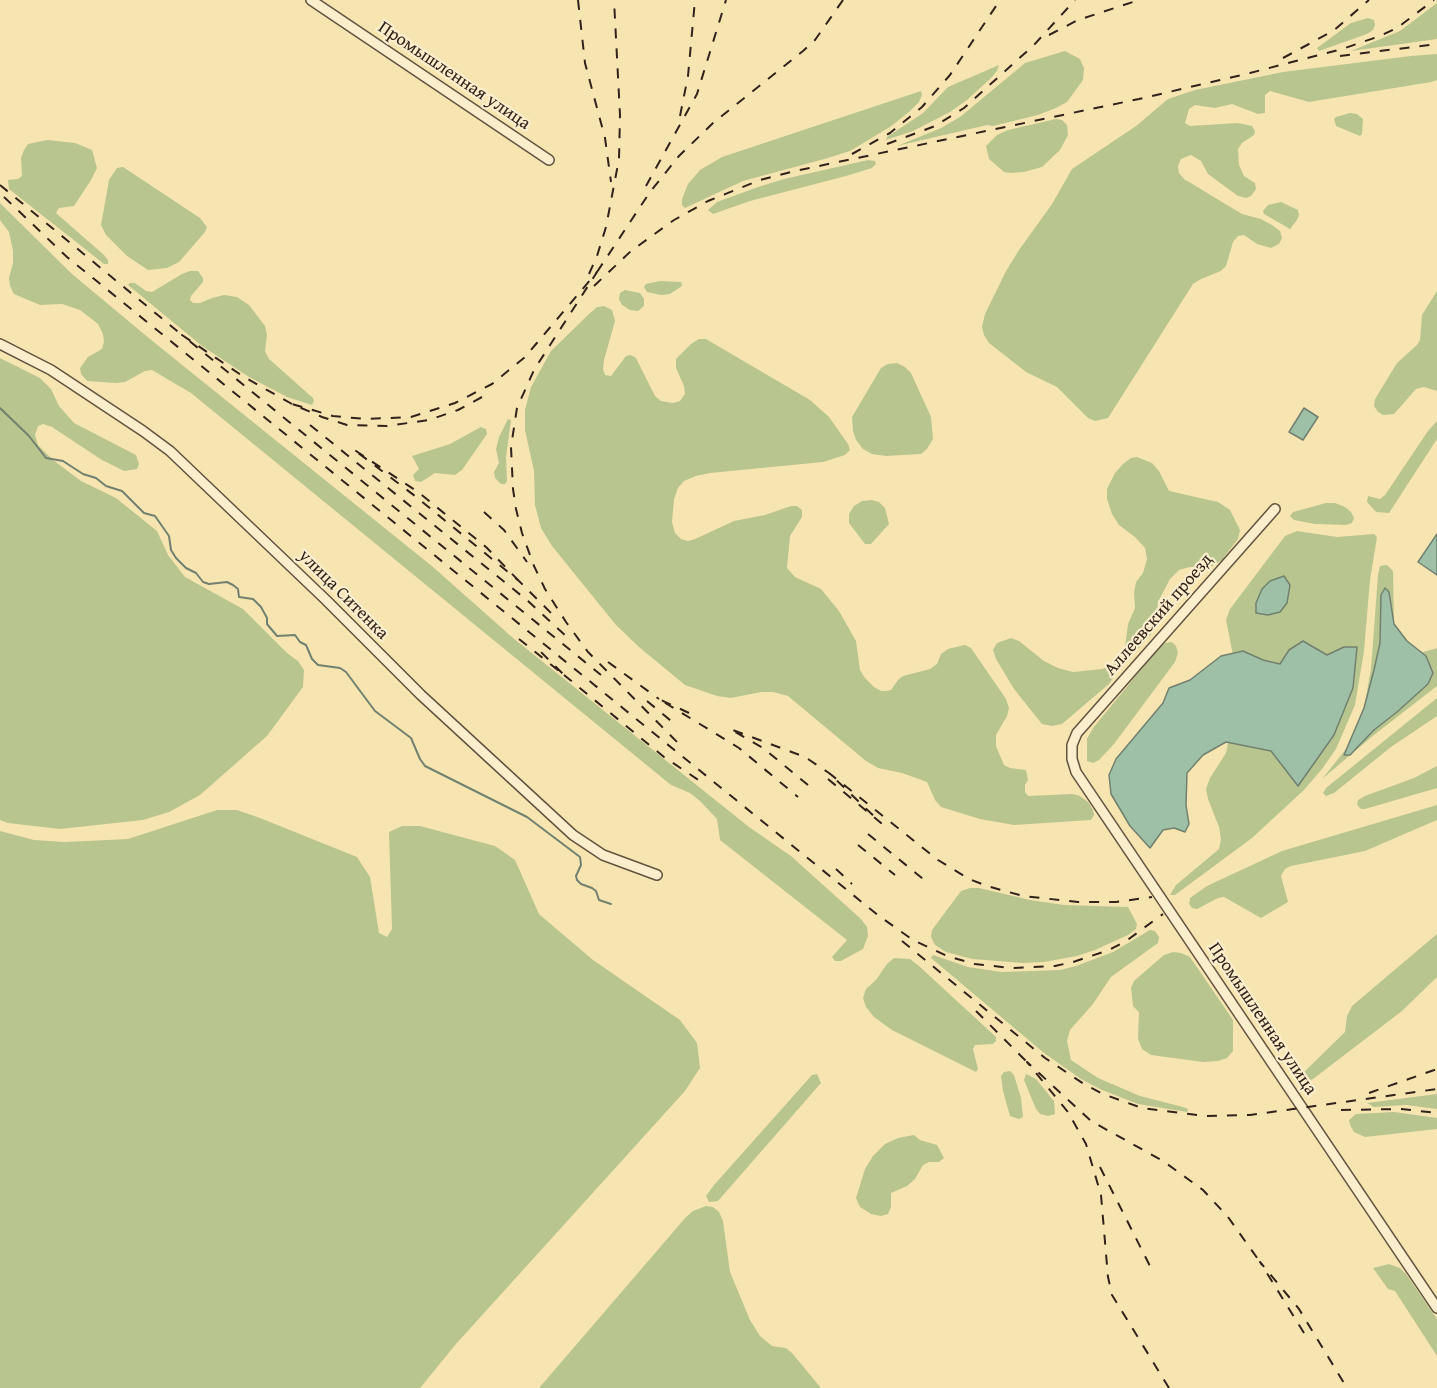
<!DOCTYPE html>
<html>
<head>
<meta charset="utf-8">
<style>
  body { margin:0 }
  canvas { display:block; background:#f7e5b1 }
</style>
</head>
<body>
<canvas width="1437" height="1388"></canvas>
<script>
const c = document.querySelector('canvas').getContext('2d');
c.lineJoin = 'round';
function fill(path, color) {
  c.fillStyle = color;
  c.fill(path, 'evenodd');
}
function poly(rows) {
  const path = new Path2D();
  for (const r of rows) {
    path.moveTo(r[0], r[1]);
    for (let i = 2; i < r.length; i += 2) path.lineTo(r[i], r[i + 1]);
  }
  return path;
}
function strokePath(path, color, width, dash) {
  c.strokeStyle = color;
  c.lineWidth = width;
  c.lineCap = dash ? 'butt' : 'round';
  c.setLineDash(dash || []);
  c.stroke(path);
}
function write(font, color, halo, rows, align = 'center') {
  c.font = font + ' "Gentium Book Plus",serif';
  c.lineWidth = 4.5;
  c.setLineDash([]);
  c.textBaseline = 'middle';
  c.strokeStyle = halo;
  c.fillStyle = color;
  for (const [text, x, y, turn = 0] of rows) {
    c.save();
    c.translate(x, y);
    c.rotate((+turn || 0) * Math.PI / 180);
    c.textAlign = isNaN(turn) ? turn : align;
    if (halo) c.strokeText(text, 0, 0);
    c.fillText(text, 0, 0);
    c.restore();
  }
}
const green = poly([
  [1437,3,1437,39,1351,51,1400,31],
  [1368,18,1374,20,1375,25,1373,30,1367,34,1319,51,1317,48,1351,23],
  [1065,51,1080,59,1084,68,1083,80,1067,102,1056,108,1038,115,993,126,987,125,897,146,941,128,960,117,1025,63],
  [1437,54,1437,80,1431,82,1309,102,1270,91,1265,95,1265,113,1258,114,1232,104,1215,108,1195,105,1189,109,1185,123,1190,126,1238,123,1252,126,1255,131,1254,135,1242,143,1238,149,1239,165,1244,176,1255,183,1256,189,1251,196,1246,198,1238,196,1208,174,1201,161,1191,155,1181,159,1178,166,1179,173,1184,179,1242,214,1261,219,1272,225,1280,231,1282,238,1279,244,1271,248,1257,244,1244,235,1238,236,1233,242,1226,266,1221,271,1201,279,1193,284,1108,418,1095,421,1088,418,1057,387,1026,372,989,343,984,335,982,327,985,314,1006,271,1019,250,1052,204,1072,169,1136,126,1168,99,1195,90,1283,72,1411,56],
  [999,65,997,71,990,79,967,100,950,112,913,131,886,140,887,137,923,113,948,87],
  [921,91,922,95,919,102,909,112,890,127,850,151,828,158,743,181,685,208,682,205,682,199,688,184,700,170,722,157],
  [1350,113,1357,114,1363,119,1362,134,1360,136,1336,126,1334,119,1336,117],
  [1056,119,1062,120,1067,125,1068,135,1060,150,1042,167,1024,172,1011,173,1004,172,989,159,986,146,997,135,1008,130],
  [47,140,75,143,92,150,97,168,91,180,74,206,59,208,56,213,104,255,108,260,108,264,104,264,9,189,8,180,18,179,22,176,21,158,24,150,28,144],
  [868,160,875,161,876,164,872,168,846,176,750,201,713,214,708,210,717,202,758,187,784,179],
  [123,167,200,218,207,227,205,232,179,262,167,268,148,270,127,256,106,235,101,225,109,180,117,168],
  [1281,202,1298,210,1299,215,1297,220,1290,229,1264,214,1263,211,1268,205],
  [0,203,72,274,150,339,433,567,513,638,749,827,791,856,861,919,867,927,868,936,863,949,841,961,835,961,832,957,847,940,720,840,717,819,700,801,690,793,671,785,191,393,152,370,145,371,125,382,116,383,87,381,81,374,80,368,88,357,102,349,104,342,103,334,98,324,80,310,62,304,40,305,14,294,10,286,9,278,13,263,13,251,9,232,0,220],
  [190,271,198,271,203,278,203,282,191,296,190,300,193,303,200,303,212,298,224,295,237,297,249,305,265,326,267,335,265,351,269,359,313,398,314,401,312,405,287,397,249,377,202,346,128,285,130,283,135,283,146,291,152,292,182,274],
  [660,281,681,282,682,286,670,294,661,295,647,292,644,287,646,284],
  [625,290,640,293,644,299,644,306,638,311,630,310,622,305,619,299,620,293],
  [1437,291,1437,391,1424,387,1416,389,1394,414,1383,415,1378,412,1374,406,1375,399,1397,363,1417,345,1420,340,1422,315],
  [604,306,612,310,615,321,604,360,603,369,605,375,611,376,626,356,631,355,636,358,655,396,661,401,673,403,680,401,685,394,684,386,676,368,676,359,691,344,699,339,706,339,810,400,829,417,848,444,850,450,845,455,823,462,710,473,696,476,684,481,678,488,674,499,672,522,675,533,681,539,688,541,695,539,734,521,765,515,791,506,797,506,802,510,802,517,790,536,787,568,795,577,821,589,839,611,856,641,860,670,865,678,874,687,881,691,886,691,891,690,898,680,903,676,930,669,937,664,941,654,948,649,965,645,971,648,1006,699,1009,708,1007,716,996,735,996,746,1004,765,1010,768,1026,770,1028,780,1025,785,1025,792,1028,796,1073,794,1080,796,1089,803,1093,810,1094,815,1091,820,1014,825,980,819,941,807,935,800,927,782,902,773,878,768,866,761,788,696,773,692,761,692,731,698,717,696,685,685,639,647,616,625,552,546,541,528,535,505,534,471,525,430,525,410,531,387,551,351,590,313,597,307],
  [0,358,40,378,51,389,59,406,74,423,136,455,139,464,137,469,124,471,102,460,52,427,43,424,38,426,35,435,38,445,53,460,81,481,116,498,157,531,168,555,185,577,243,609,287,653,298,661,304,670,303,687,267,736,200,795,169,812,143,820,60,829,8,823,0,820],
  [897,363,905,367,911,373,931,417,933,439,927,449,921,454,886,456,872,454,863,449,856,440,853,431,852,417,881,368,888,364],
  [508,419,511,420,506,457,507,481,505,484,501,484,495,478,494,472,499,463,496,449,499,437],
  [1437,421,1437,439,1389,513,1376,512,1367,502,1368,496,1380,499,1385,495,1428,431],
  [481,427,486,429,487,434,462,470,455,475,435,473,421,482,415,481,413,475,419,469,412,456,450,444],
  [1137,457,1152,463,1159,471,1169,491,1218,502,1230,510,1240,530,1238,539,1222,560,1213,566,1190,567,1179,570,1170,579,1158,602,1155,628,1150,636,1119,670,1109,684,1062,724,1052,726,1042,724,1014,689,996,659,993,650,997,643,1011,638,1019,641,1044,661,1058,668,1073,672,1102,669,1111,666,1120,656,1125,647,1128,624,1135,608,1134,593,1136,582,1143,573,1147,559,1145,548,1135,537,1119,525,1112,514,1107,499,1107,489,1115,473,1123,464,1131,458],
  [872,500,879,502,885,508,889,524,871,544,865,544,849,523,849,514,854,506,862,501],
  [1326,503,1335,503,1345,507,1351,512,1354,518,1352,523,1346,525,1315,524,1294,520,1290,516,1293,512],
  [1297,531,1337,537,1374,534,1377,537,1370,580,1364,651,1355,705,1336,749,1322,769,1304,790,1252,838,1175,895,1170,895,1176,885,1219,849,1221,839,1219,827,1208,799,1206,789,1210,778,1226,753,1232,723,1233,655,1226,620,1230,609,1285,536],
  [1387,565,1393,571,1394,624,1407,641,1420,653,1437,648,1437,686,1374,735,1322,779,1346,749,1364,708,1371,669,1378,575,1380,566],
  [1172,642,1176,646,1178,653,1175,662,1114,744,1099,760,1093,763,1087,761,1087,739,1093,728,1157,650,1165,643],
  [1437,698,1437,716,1391,747,1334,793,1326,796,1323,793,1326,788],
  [1437,766,1437,788,1365,809,1361,809,1357,805,1358,800,1365,796,1414,778],
  [1437,805,1437,820,1365,851,1291,866,1285,869,1281,876,1288,902,1261,918,1224,897,1218,898,1197,909,1192,908,1189,904,1190,898,1207,886,1282,851],
  [217,810,237,810,260,818,357,857,370,877,379,933,387,937,392,929,389,832,402,826,420,826,495,846,515,860,539,914,593,960,680,1020,697,1043,700,1068,685,1091,456,1344,420,1388,0,1388,0,831,34,840,65,842,128,839],
  [970,888,979,888,1030,900,1064,905,1128,907,1137,924,1136,929,1128,935,1095,950,1077,956,1044,962,1023,963,972,959,946,952,935,945,931,937,932,930,961,891],
  [1150,930,1155,931,1159,937,1158,943,1111,977,1093,1004,1070,1030,1067,1041,1069,1050,1071,1060,1098,1078,1140,1096,1183,1107,1188,1109,1187,1112,1138,1104,1102,1090,1081,1079,1044,1053,931,958,933,955,968,967,1002,972,1060,970,1076,966,1113,952],
  [1437,934,1437,977,1402,1011,1313,1079,1307,1081,1302,1080,1302,1074,1345,1032,1347,1016,1352,1006],
  [1173,952,1181,953,1190,957,1233,1020,1233,1051,1227,1058,1218,1061,1203,1062,1151,1055,1142,1049,1138,1039,1139,1012,1133,1006,1131,988,1134,981,1157,961,1164,955],
  [894,958,910,959,919,966,996,1037,996,1041,993,1044,975,1045,973,1049,978,1069,976,1072,892,1030,874,1017,866,1007,863,998,866,989,876,980,887,964],
  [1010,1071,1014,1075,1021,1098,1023,1117,1019,1119,1010,1116,1003,1091,1001,1076,1004,1072],
  [817,1074,821,1083,718,1201,709,1202,706,1196,714,1185,812,1075],
  [1026,1074,1036,1079,1054,1101,1055,1114,1048,1116,1040,1114,1036,1109,1024,1080],
  [1437,1094,1437,1109,1406,1105,1374,1107,1367,1103],
  [1394,1112,1437,1118,1437,1129,1365,1137,1354,1132,1350,1125,1349,1120,1356,1114],
  [914,1135,920,1140,937,1145,944,1158,939,1162,929,1162,923,1165,915,1179,907,1186,891,1193,891,1207,888,1214,881,1216,871,1214,860,1207,856,1198,865,1169,873,1156,885,1144,898,1138],
  [706,1206,713,1207,719,1212,723,1221,730,1272,750,1320,760,1336,772,1346,786,1348,792,1353,821,1388,539,1388,686,1217,693,1211],
  [1389,1264,1400,1268,1406,1274,1437,1319,1437,1356,1395,1291,1388,1289,1373,1268]
]);
const water = poly([
  [1304,408,1318,417,1303,440,1289,432,1304,408],
  [1437,534,1437,575,1418,562,1437,534],
  [1284,576,1290,585,1287,603,1280,612,1268,615,1256,613,1256,603,1262,589,1270,581,1284,576],
  [1385,588,1389,592,1394,624,1407,641,1426,656,1433,673,1428,684,1397,712,1374,730,1350,755,1344,755,1364,708,1374,670,1380,643,1381,595,1385,588],
  [1303,641,1327,655,1344,647,1357,647,1353,688,1334,735,1298,786,1271,751,1226,742,1203,755,1187,773,1186,805,1189,824,1185,832,1174,828,1163,830,1150,848,1130,826,1111,794,1109,775,1116,759,1163,703,1169,688,1190,680,1221,656,1243,651,1263,660,1280,664,1289,650,1303,641]
]);
const stream = poly([
  [0,408,29,436,46,458,63,461,83,474,96,478,106,486,122,491,144,513,155,516,169,536,171,550,176,558,186,568,196,573,203,582,209,584,227,582,233,585,238,589,239,597,253,599,261,607,267,618,267,624,277,636,295,635,300,642,306,645,312,659,318,665,340,668,346,672,375,711,411,738,420,759,425,766,527,817,580,857,581,865,576,876,577,880,581,884,592,888,596,891,599,900,611,904]
]);
const minor = poly([
  [311,0,549,160],
  [0,344,51,370,143,431,170,451,326,600,421,695,573,835,603,855,657,875],
  [1275,509,1077,733,1072,745,1072,759,1076,772,1437,1308]
]);
const rail = poly([
  [578,0,585,63,605,138,611,182],
  [1049,35,1078,20,1139,0],
  [1340,56,1437,44],
  [1283,58,1333,31,1369,0],
  [680,116,688,76,695,0],
  [887,144,935,126,964,108,1034,45,1075,0],
  [852,154,890,133,922,107,950,75,1000,0],
  [0,185,182,335],
  [646,186,697,94,726,0],
  [4,197,67,257,879,916,913,940,947,956,975,964,1011,968,1055,966,1073,962,1109,950,1126,941,1163,914],
  [597,272,650,192,679,156,713,123,803,51,815,40,843,0],
  [589,274,597,256,606,227,619,159,620,115,614,0],
  [594,286,631,251,674,220,708,201,760,180,795,171,1139,99,1250,73,1342,49,1380,36,1397,28,1434,0],
  [482,397,458,410,429,420,387,426,347,425,322,417,292,404,333,416,365,419,411,417,455,403,492,384,525,357,597,272,534,370,517,408,511,447,513,489,516,509,522,533,534,566,545,589,566,622,588,652,681,746],
  [292,404,244,377,182,335,601,675],
  [310,425,528,601,568,638],
  [484,512,504,530,527,562],
  [519,581,486,547,418,492,353,449,415,496,519,581,551,613],
  [519,639,564,675,537,648],
  [608,662,659,699],
  [564,675,664,757,703,783],
  [647,701,676,725],
  [689,713,659,699,739,748,798,797],
  [828,779,881,823,829,773,938,860,969,879,987,886,1023,896,1078,902,1116,902,1152,897],
  [808,785,763,748,730,729,805,757,829,773],
  [868,834,928,883],
  [858,845,895,875],
  [836,869,852,884],
  [902,941,1045,1058,1084,1084,1103,1094,1142,1108,1205,1116,1250,1115,1437,1089],
  [976,1011,1027,1062],
  [1369,1093,1437,1069],
  [1341,1110,1401,1109,1437,1113],
  [1100,1167,1154,1274],
  [1304,1333,1260,1262,1299,1309,1347,1388],
  [1169,1388,1112,1295,1108,1277,1101,1195,1086,1144,1068,1112,1027,1062,1091,1121,1163,1161,1203,1190,1228,1217,1260,1262]
]);
const streetNames = [
  ["Промышленная улица",454,76,34],
  ["улица Ситенка",343,595,45],
  ["Аллеевский проезд",1159,615,-49],
  ["Промышленная улица",1262,1019,56]
];
fill(green, '#b9c58e');
fill(water, '#9ec0a7');
strokePath(water, '#72816f', 1.5);
strokePath(stream, '#72816f', 2);
strokePath(minor, '#625340', 12);
strokePath(minor, '#faeecc', 9);
strokePath(rail, '#31221b', 2, [10, 10]);
write('18px', '#31221b', '#faeecc', streetNames);
</script>
</body>
</html>
